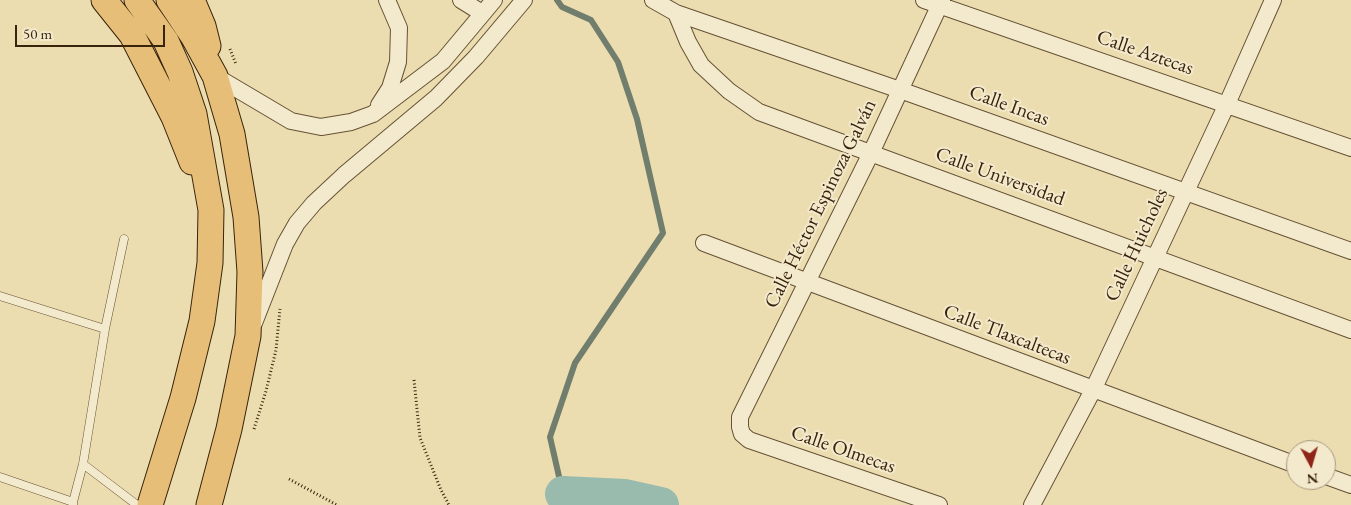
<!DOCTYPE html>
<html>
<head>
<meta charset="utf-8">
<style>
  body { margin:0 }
  #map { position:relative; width:1351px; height:505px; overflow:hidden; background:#ecddb0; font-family:"EB Garamond",serif }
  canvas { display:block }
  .north { position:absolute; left:1286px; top:440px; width:50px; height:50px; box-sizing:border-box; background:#f3e9cc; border:1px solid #a89a7f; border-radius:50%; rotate:174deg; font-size:14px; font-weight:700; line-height:20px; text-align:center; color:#38230c }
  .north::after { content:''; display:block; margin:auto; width:18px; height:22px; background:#8f2418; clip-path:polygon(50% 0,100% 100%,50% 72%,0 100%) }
  .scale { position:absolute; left:15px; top:25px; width:150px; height:22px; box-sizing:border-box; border:2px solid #38230c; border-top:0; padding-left:6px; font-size:15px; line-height:18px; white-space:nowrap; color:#38230c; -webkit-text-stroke:4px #f3e9cc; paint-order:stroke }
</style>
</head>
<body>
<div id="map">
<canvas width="1351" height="505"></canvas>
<div class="north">N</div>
<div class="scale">50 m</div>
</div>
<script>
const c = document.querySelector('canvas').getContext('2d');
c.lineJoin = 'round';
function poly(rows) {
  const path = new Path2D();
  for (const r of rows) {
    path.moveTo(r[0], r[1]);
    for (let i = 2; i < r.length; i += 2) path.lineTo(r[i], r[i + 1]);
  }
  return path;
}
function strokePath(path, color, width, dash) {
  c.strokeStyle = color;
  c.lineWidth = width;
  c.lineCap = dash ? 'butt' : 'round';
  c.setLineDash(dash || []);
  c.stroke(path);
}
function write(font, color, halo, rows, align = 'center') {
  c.font = font + ' "EB Garamond",serif';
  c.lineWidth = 4;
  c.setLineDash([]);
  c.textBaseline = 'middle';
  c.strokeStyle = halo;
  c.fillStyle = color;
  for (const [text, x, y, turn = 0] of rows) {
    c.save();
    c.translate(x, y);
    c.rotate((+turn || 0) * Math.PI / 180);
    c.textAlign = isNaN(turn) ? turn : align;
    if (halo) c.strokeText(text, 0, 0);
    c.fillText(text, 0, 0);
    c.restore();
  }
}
const stream = poly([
  [557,0,562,7,591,20,618,62,637,119,663,233,575,363,550,437,563,494]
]);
const river = poly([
  [563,494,625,497,661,505]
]);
const path = poly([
  [230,49,236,64],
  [414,380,420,438,441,490,449,505],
  [254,429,266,391,276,350,280,309],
  [289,479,337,505]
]);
const service = poly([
  [0,296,105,329,83,464,73,502],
  [105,329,124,239],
  [83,464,137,505],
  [0,477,73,502,73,505]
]);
const minor = poly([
  [461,0,482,13],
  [653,0,676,13,900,90,1351,251],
  [924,0,1351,148],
  [676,13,688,42,701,65,729,91,759,112,1351,330],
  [215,76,291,121,321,127,351,122,373,114,443,61,494,0],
  [379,105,390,88,398,62,399,28,387,0],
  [704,243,1296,465],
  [254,323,285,244,297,223,314,203,344,175,436,98,476,57,524,0],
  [1326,476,1351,485],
  [939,505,749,440,742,434,740,427,740,417,871,153,942,0],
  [1032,505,1093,390,1227,104,1273,0]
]);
const primary = poly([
  [104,0,132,35,174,117,192,162],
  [137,0,166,41,180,72,194,114,211,210,210,263,202,321,183,398,150,505],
  [169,0,193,36,215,76,232,134,246,217,250,272,248,336,229,429,209,505],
  [192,0,203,26,208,46]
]);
const streetNames = [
  ["Calle Aztecas",1145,53,19],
  ["Calle Incas",1009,106,20],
  ["Calle Universidad",1000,177,20],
  ["Calle Héctor Espinoza Galván",821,204,-64],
  ["Calle Huicholes",1137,245,-65],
  ["Calle Tlaxcaltecas",1007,335,21],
  ["Calle Olmecas",843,450,19]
];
strokePath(stream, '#727e6d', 6);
strokePath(river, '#99bbae', 36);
strokePath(service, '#655235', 9);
strokePath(minor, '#655235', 18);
strokePath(primary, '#38230c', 27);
strokePath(path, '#38230c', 3, [1, 2.5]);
strokePath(service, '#f3e9cc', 8);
strokePath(minor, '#f3e9cc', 16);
strokePath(primary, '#e6be78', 25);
write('20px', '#38230c', '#f3e9cc', streetNames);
</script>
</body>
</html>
